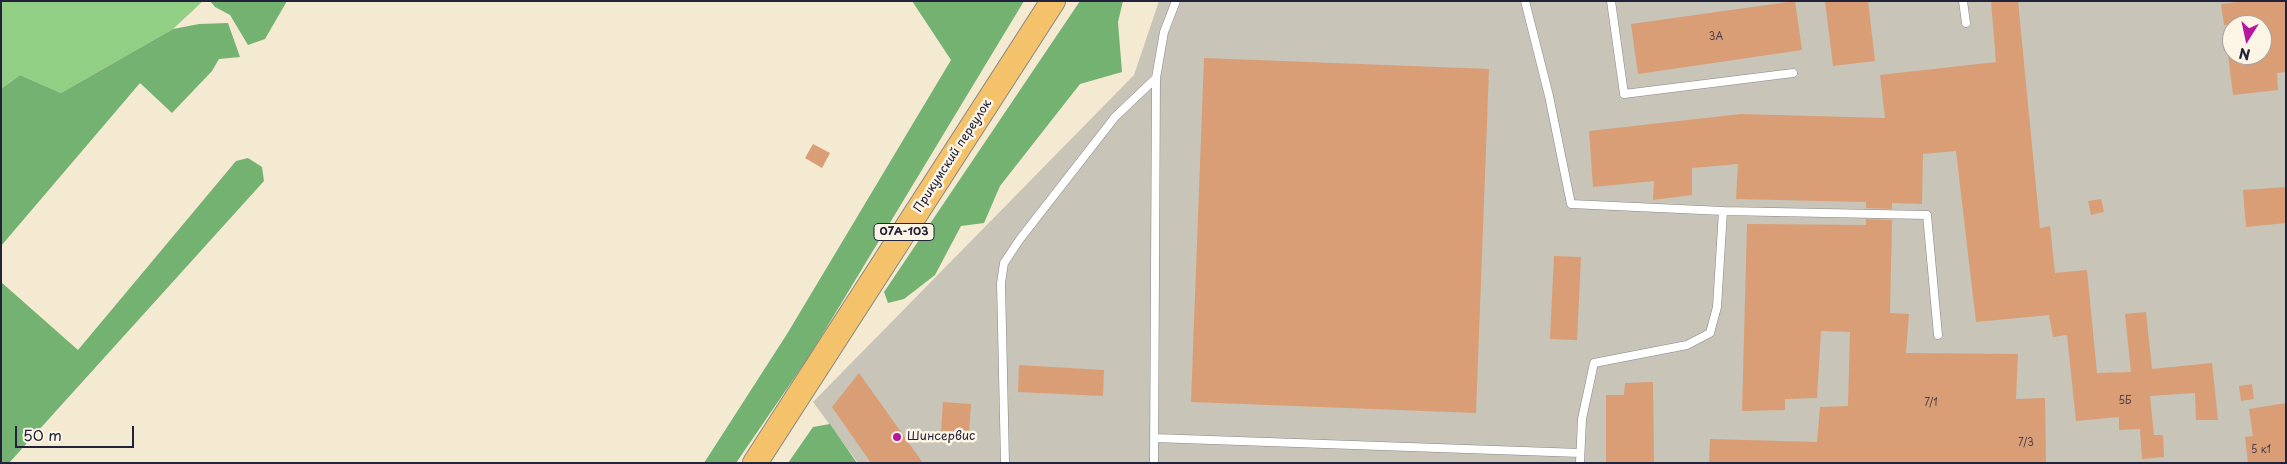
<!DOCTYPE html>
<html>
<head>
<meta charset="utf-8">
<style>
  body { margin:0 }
  #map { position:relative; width:2287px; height:464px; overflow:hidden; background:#f3ead1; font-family:"Playpen Sans",sans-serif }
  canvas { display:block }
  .frame { position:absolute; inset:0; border:2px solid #22223b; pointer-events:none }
  .north { position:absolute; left:2222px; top:15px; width:50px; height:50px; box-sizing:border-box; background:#fcf5e5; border:1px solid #a5a1a1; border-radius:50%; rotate:190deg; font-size:14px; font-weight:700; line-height:20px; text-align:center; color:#22223b }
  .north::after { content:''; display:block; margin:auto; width:18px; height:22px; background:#b5179e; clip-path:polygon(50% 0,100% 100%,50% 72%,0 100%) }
  .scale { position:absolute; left:15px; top:426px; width:119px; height:22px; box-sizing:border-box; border:2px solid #22223b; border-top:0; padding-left:6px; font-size:15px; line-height:18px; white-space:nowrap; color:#22223b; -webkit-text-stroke:4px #fcf5e5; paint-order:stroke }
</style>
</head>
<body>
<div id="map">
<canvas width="2287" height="464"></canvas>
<div class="frame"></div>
<div class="north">N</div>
<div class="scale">50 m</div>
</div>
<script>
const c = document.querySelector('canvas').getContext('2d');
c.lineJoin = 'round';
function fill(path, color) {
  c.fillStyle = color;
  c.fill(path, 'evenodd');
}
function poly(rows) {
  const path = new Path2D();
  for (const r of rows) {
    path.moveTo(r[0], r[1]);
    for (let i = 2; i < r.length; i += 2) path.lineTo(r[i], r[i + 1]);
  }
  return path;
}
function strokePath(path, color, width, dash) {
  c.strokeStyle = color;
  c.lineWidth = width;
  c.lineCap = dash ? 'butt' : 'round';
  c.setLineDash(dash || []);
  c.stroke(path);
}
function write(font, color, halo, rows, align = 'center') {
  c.font = font + ' "Playpen Sans",sans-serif';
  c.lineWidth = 5;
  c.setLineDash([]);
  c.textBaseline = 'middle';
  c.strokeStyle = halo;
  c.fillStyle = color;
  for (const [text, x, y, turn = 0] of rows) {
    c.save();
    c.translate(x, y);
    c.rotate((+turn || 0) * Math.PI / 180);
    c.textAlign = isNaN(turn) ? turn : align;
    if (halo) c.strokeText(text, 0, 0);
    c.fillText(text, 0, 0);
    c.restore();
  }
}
const industrial = poly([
  [1159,1,2286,1,2286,463,858,463,813,402,1134,75],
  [2232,25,2262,25,2262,55,2232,55]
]);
const green = poly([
  [1,1,203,1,173,29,61,93,20,75,1,89]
]);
const forest = poly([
  [210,1,287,1,265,39,248,45,230,15,215,7],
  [912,1,1024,1,810,355,736,463,704,463,787,334,951,60],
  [1080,1,1123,1,1118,22,1122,72,1080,84,1000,186,984,223,961,226,935,275,904,299,888,303,884,292],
  [228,23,240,57,219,59,212,71,172,113,140,83,1,246,1,89,20,75,61,93,173,29,199,24],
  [248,158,262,167,264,181,9,463,1,463,1,282,78,350,236,161],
  [830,424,857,463,788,463,813,427]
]);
const building = poly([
  [1795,1,1802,50,1638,74,1631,24],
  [1825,1,1868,1,1875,61,1833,66],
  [1991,1,2018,1,2040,228,2050,226,2055,273,2087,270,2097,373,2131,372,2125,314,2146,312,2152,369,2212,363,2218,420,2196,420,2195,393,2150,396,2154,435,2163,435,2164,457,2142,459,2140,429,2119,430,2119,417,2076,421,2067,335,2053,337,2049,315,1976,322,1956,151,1923,154,1922,204,1892,203,1892,209,1866,208,1866,202,1736,199,1738,164,1692,168,1692,195,1653,200,1654,181,1593,187,1589,131,1741,114,1885,118,1880,75,1996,62],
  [2245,1,2286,1,2286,72,2277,73,2278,90,2233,95,2228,55,2262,55,2262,25,2224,25,2221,4],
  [1204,58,1489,69,1476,413,1191,402],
  [813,144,830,153,822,168,805,158],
  [2286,187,2286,223,2246,227,2243,190],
  [2101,199,2104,212,2091,215,2088,201],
  [1866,219,1892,220,1890,313,1909,314,1906,353,2018,354,2016,399,2045,398,2046,463,1709,463,1710,439,1817,442,1820,407,1848,406,1850,332,1821,331,1817,398,1785,399,1785,410,1742,411,1747,224,1866,225],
  [1554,256,1581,257,1577,340,1550,339],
  [1019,365,1104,370,1103,396,1018,392],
  [859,373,923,463,871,463,832,407],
  [1653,382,1654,463,1606,463,1606,395,1624,395,1625,383],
  [2252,384,2254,399,2241,401,2239,386],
  [943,402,971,404,969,433,941,431],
  [2286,403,2286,463,2248,463,2245,437,2253,436,2249,409]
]);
const lane = poly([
  [1525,1,1549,96,1571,204,1723,211,1927,215,1938,335],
  [1611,1,1624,94,1793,73],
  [1963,1,1966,23],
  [1154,438,1580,453],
  [1005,463,1001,283,1004,263,1020,239,1115,117,1156,78],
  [1154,463,1156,78,1164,32,1176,1],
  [1580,463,1582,419,1594,363,1687,345,1710,333,1717,307,1723,211]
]);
const primary = poly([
  [755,463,1053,1]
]);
const markers = [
  [897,437,5,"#b5179e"]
];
const numberNames = [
  ["3А",1716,37],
  ["5Б",2125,401],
  ["7/1",1931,403],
  ["7/3",2026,443],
  ["5 к1",2261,450]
];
const shields = [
  [904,232,60]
];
const shieldNames = [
  ["07А-103",904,232]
];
const streetNames = [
  ["Прикумский переулок",953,156,-57]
];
const poiNames = [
  ["Шинсервис",907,437]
];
fill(industrial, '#c8c4b8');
fill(green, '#91cf84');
fill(forest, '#74b272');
fill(building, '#d99e75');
strokePath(lane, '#8a8686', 9);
strokePath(primary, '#8a8686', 26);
strokePath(lane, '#fff', 8);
strokePath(primary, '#f4c26a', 24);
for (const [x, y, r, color] of markers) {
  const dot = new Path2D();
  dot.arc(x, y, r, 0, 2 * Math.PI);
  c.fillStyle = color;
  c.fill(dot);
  strokePath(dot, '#fcf5e5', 2);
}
write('10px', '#50414a', null, numberNames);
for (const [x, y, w] of shields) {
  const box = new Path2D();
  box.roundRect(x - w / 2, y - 8.5, w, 17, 4);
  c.fillStyle = '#fcf5e5';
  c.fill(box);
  strokePath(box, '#22223b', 1);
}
write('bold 11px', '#22223b', null, shieldNames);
write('12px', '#22223b', '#fcf5e5', streetNames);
write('12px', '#22223b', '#fcf5e5', poiNames, 'left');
</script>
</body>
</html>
